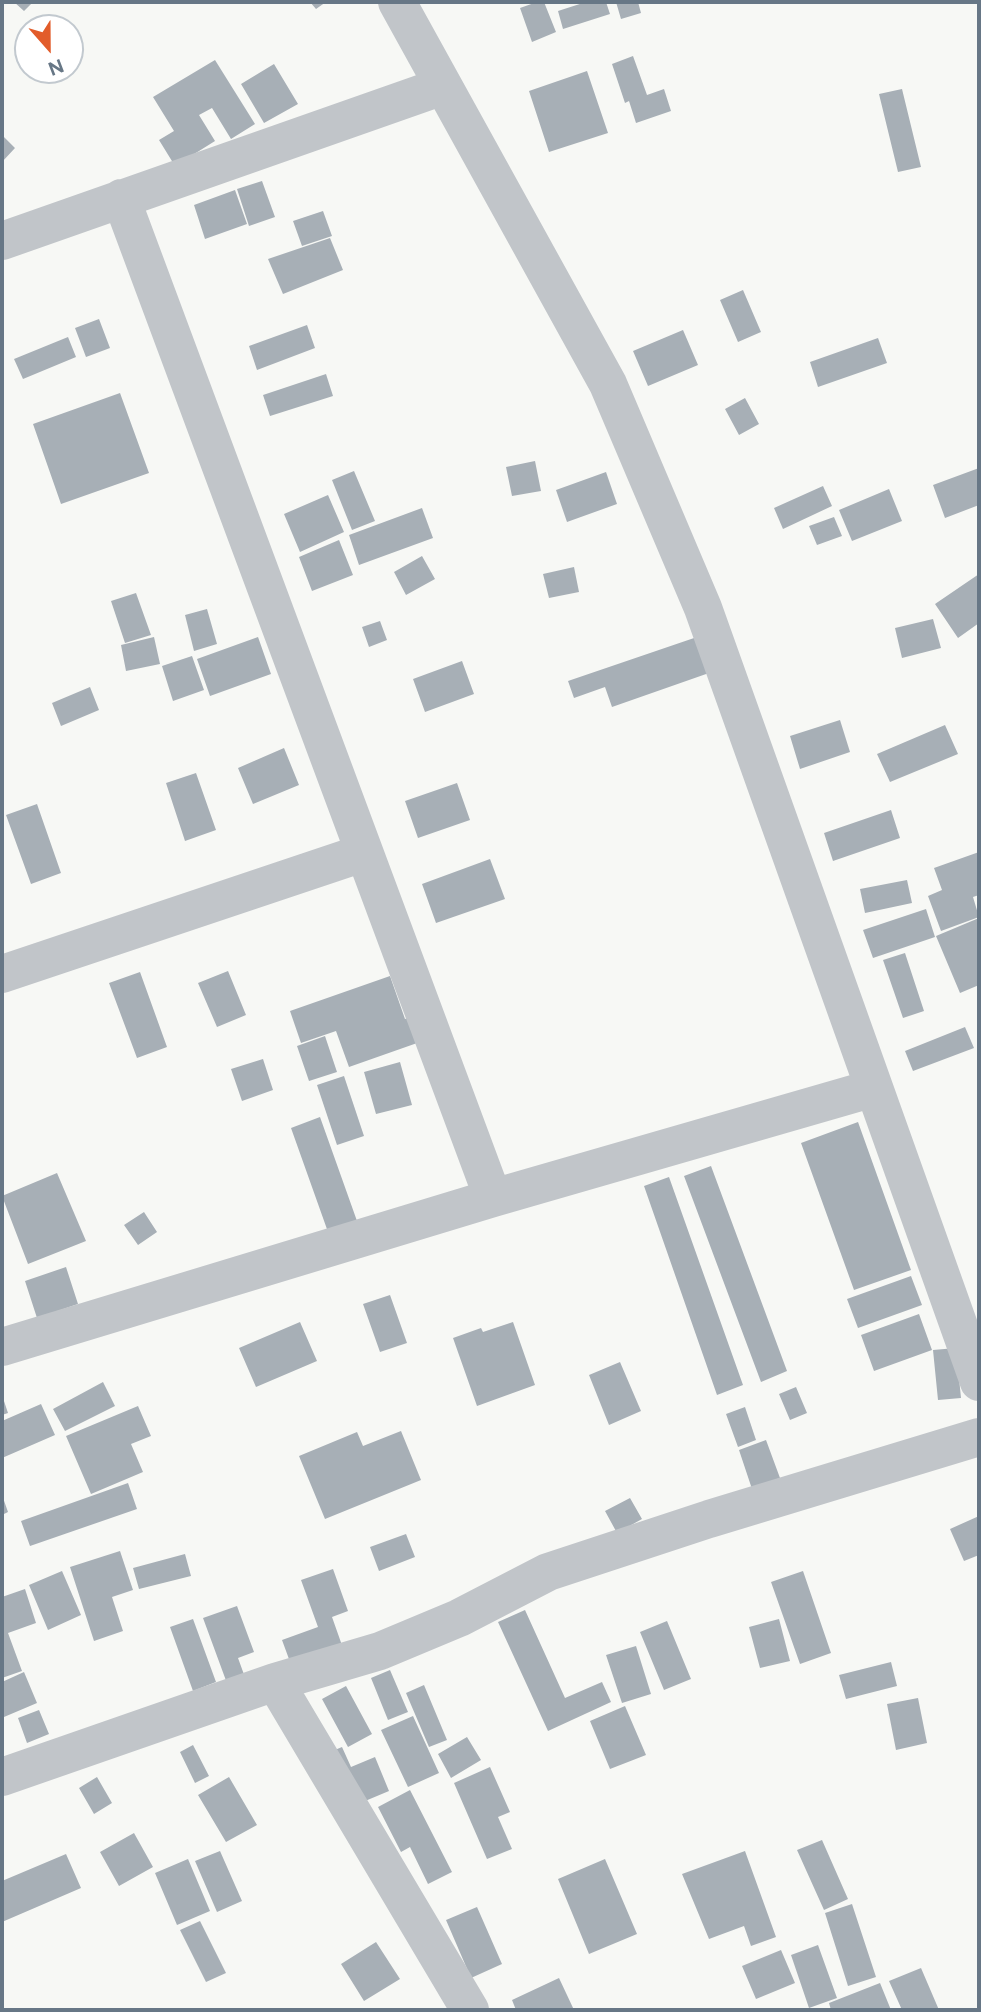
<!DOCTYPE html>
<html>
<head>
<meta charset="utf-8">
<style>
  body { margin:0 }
  #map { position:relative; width:981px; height:2012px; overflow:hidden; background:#f7f8f5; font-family:Figtree,sans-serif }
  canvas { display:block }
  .frame { position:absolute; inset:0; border:4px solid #677786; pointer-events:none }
  .north { position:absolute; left:14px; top:14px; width:70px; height:70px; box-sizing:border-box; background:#fff; border:2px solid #c2c9cf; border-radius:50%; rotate:159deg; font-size:19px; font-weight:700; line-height:28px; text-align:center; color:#677786 }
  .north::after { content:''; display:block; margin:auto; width:24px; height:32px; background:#e25c2a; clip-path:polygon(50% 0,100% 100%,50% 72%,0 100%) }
</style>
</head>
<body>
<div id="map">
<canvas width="981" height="2012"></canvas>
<div class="frame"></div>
<div class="north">N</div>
</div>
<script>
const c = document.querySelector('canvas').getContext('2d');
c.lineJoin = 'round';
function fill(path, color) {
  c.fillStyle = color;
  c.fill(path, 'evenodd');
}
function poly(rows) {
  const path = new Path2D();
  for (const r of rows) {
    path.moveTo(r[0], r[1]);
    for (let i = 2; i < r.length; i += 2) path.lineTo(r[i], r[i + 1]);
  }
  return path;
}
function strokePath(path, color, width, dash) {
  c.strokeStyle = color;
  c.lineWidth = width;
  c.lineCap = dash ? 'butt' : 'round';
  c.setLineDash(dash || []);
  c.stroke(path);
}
const building = poly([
  [14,2,33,2,24,11],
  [310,2,326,2,316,9],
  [537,2,544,2,556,32,532,42,520,8],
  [586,2,606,2,610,14,563,29,558,11],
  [616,2,638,2,641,13,621,19],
  [633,56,647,95,664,89,671,111,636,123,629,101,625,103,612,64],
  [215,60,255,124,231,139,212,108,199,115,215,141,175,166,159,140,174,131,153,97],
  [274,64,298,104,264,123,241,84],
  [587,71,608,133,549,152,529,91],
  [902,89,921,167,898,172,879,94],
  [2,135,15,148,2,162],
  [262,181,275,217,249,226,237,189],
  [235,190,247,224,205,239,194,205],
  [323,211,332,236,302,246,293,221],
  [330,238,343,270,283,294,268,259],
  [743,290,761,332,738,342,720,300],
  [99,319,110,348,86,357,75,328],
  [307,325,315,348,257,370,249,346],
  [683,330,698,365,648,386,633,351],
  [68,337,76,357,23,379,14,359],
  [878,338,887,363,818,387,810,362],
  [326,374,333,396,270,416,263,395],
  [120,393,149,473,61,504,33,424],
  [745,398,759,424,739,435,725,409],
  [535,461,541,491,512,496,506,467],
  [979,468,979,505,945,518,933,485],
  [354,471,375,521,352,530,332,480],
  [606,472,617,504,567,522,556,490],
  [823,486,832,506,783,529,774,508],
  [889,489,902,521,852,541,839,510],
  [328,495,344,532,300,552,284,514],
  [422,508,433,538,359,565,349,535],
  [834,517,842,536,817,545,809,526],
  [339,540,353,575,312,591,299,557],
  [422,556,435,579,406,595,394,572],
  [574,567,579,592,549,598,543,574],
  [979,574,979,623,958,638,935,604],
  [136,593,151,635,125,643,111,601],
  [207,609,217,644,194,651,185,615],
  [933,619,941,648,902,658,895,628],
  [380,621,387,640,369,647,362,627],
  [154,637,160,664,126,671,121,645],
  [258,637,271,674,210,696,197,659],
  [697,637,709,673,612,707,605,687,574,698,568,681],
  [192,656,204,690,173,701,162,666],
  [462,661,474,694,425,712,413,679],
  [90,687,99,710,61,726,52,703],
  [840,720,850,752,800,769,790,736],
  [945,725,958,754,890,782,877,754],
  [284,748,299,785,253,804,238,768],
  [196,773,216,830,185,841,166,783],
  [457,783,470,820,418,838,405,801],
  [37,804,61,873,31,884,6,815],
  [891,810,900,838,833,861,824,833],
  [979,852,979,895,973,897,979,917,941,931,928,896,942,890,934,868],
  [490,859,505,899,436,923,422,884],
  [907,880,912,903,865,913,860,889],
  [926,909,935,937,873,958,863,930],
  [979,918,979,985,960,993,936,936],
  [905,953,924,1011,903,1018,883,960],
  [228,971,246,1015,217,1027,198,983],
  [140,972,167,1047,137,1058,109,983],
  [390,976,405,1019,412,1017,420,1042,349,1067,336,1031,301,1043,290,1011],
  [965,1027,974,1048,913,1071,905,1051],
  [325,1036,337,1072,309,1081,297,1046],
  [263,1059,273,1090,242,1101,231,1069],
  [400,1062,412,1105,376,1114,364,1072],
  [344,1076,364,1136,337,1145,317,1085],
  [320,1117,357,1221,328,1232,291,1128],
  [858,1122,911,1270,854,1290,801,1143],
  [711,1166,787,1371,761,1382,684,1176],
  [57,1173,86,1241,28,1264,2,1196],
  [669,1177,743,1385,717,1395,644,1186],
  [144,1212,157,1232,138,1245,124,1225],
  [66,1267,78,1304,37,1318,25,1281],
  [911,1276,922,1305,858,1328,847,1299],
  [390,1295,407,1343,380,1352,363,1304],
  [919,1314,932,1350,874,1371,861,1335],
  [300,1322,317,1361,256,1387,239,1348],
  [513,1322,535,1385,477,1406,453,1338,481,1328,483,1332],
  [956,1348,961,1398,938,1400,933,1350],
  [620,1362,641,1411,609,1425,589,1375],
  [103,1382,115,1406,65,1431,53,1409],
  [796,1387,807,1413,790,1420,779,1394],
  [2,1395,8,1413,2,1415],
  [41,1404,55,1435,2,1458,2,1421],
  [138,1406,151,1436,131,1444,143,1472,91,1494,66,1436],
  [745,1407,756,1440,738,1447,726,1414],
  [401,1431,421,1480,325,1519,299,1456,357,1432,363,1446],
  [766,1440,780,1478,752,1489,739,1450],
  [128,1483,137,1509,30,1546,21,1521],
  [2,1495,8,1512,2,1515],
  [630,1498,642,1519,617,1533,605,1511],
  [979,1516,979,1555,964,1561,950,1529],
  [406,1534,415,1557,379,1571,370,1547],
  [120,1551,133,1590,112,1597,123,1631,94,1641,70,1567],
  [185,1554,191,1576,139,1589,133,1568],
  [333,1569,348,1611,332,1617,344,1651,293,1670,282,1640,318,1627,301,1580],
  [62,1571,81,1615,48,1630,29,1585],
  [803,1571,831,1653,800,1664,771,1582],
  [25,1589,36,1623,8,1633,22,1671,2,1678,2,1597],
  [237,1606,254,1652,238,1658,246,1680,228,1686,203,1618],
  [525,1610,565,1698,602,1682,611,1702,548,1731,498,1622],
  [193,1619,216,1682,193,1691,170,1627],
  [779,1619,790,1661,760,1668,749,1627],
  [667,1621,691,1679,664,1690,640,1632],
  [636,1646,651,1694,622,1703,606,1655],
  [891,1662,897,1686,846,1699,839,1675],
  [390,1670,408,1712,388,1720,371,1678],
  [24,1672,37,1703,4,1717,2,1682],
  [424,1685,447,1740,429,1747,406,1693],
  [346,1686,372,1734,348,1747,322,1699],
  [918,1698,927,1743,896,1750,887,1704],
  [625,1706,646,1755,610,1769,590,1721],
  [39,1710,49,1734,27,1743,18,1718],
  [413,1716,439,1773,408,1787,381,1730],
  [467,1737,481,1760,451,1778,438,1754],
  [193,1745,209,1776,195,1783,180,1752],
  [342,1747,351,1767,375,1757,389,1791,334,1814,311,1760],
  [490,1767,510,1812,498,1817,512,1849,487,1859,454,1783],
  [97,1777,112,1803,94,1814,79,1788],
  [229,1777,257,1825,226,1842,198,1795],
  [410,1790,452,1872,428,1884,410,1847,401,1852,378,1807],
  [134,1833,153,1867,119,1886,100,1852],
  [822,1840,848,1899,824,1910,797,1850],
  [220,1851,242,1901,217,1912,195,1861],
  [745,1851,776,1937,751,1946,744,1926,709,1939,682,1874],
  [66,1854,81,1888,2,1922,2,1881],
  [188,1859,210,1911,177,1925,155,1873],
  [605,1859,637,1934,589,1954,558,1879],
  [852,1904,876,1977,848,1986,825,1913],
  [477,1907,502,1964,471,1978,446,1920],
  [200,1921,226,1973,206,1982,180,1930],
  [376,1942,400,1979,364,2001,341,1964],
  [818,1945,837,1998,809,2008,791,1955],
  [781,1950,795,1983,756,1999,742,1966],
  [921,1968,939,2010,902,2010,889,1981],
  [559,1978,574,2010,516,2010,512,2000],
  [880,1983,891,2010,831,2010,829,2003]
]);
const minor = poly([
  [397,2,608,384,703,608,979,1382],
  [121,198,493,1198],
  [2,241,443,86],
  [2,974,363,853],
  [2,1347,493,1198,874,1088],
  [275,1682,470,2010],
  [2,1777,275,1682,380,1651,459,1618,548,1572,709,1519,979,1437]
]);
fill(building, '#a7afb6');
strokePath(minor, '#c1c5c9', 38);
</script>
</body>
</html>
